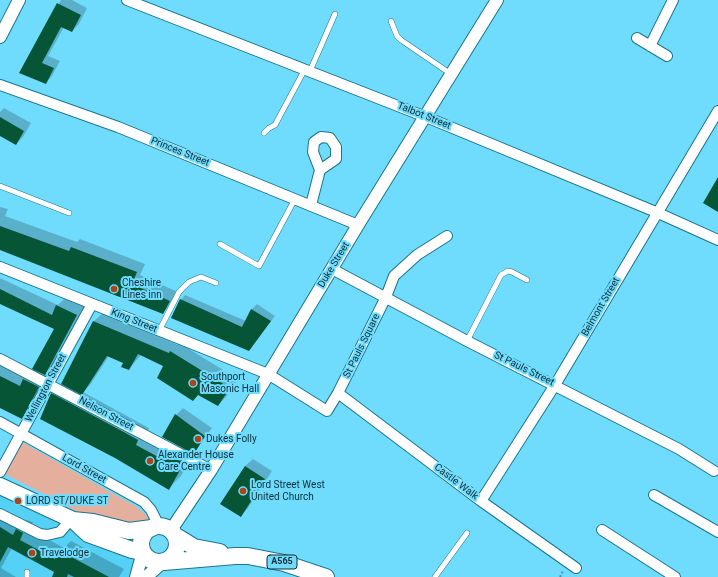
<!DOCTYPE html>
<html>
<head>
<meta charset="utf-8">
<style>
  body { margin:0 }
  canvas { display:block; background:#70dcfd }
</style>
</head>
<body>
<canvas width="718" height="577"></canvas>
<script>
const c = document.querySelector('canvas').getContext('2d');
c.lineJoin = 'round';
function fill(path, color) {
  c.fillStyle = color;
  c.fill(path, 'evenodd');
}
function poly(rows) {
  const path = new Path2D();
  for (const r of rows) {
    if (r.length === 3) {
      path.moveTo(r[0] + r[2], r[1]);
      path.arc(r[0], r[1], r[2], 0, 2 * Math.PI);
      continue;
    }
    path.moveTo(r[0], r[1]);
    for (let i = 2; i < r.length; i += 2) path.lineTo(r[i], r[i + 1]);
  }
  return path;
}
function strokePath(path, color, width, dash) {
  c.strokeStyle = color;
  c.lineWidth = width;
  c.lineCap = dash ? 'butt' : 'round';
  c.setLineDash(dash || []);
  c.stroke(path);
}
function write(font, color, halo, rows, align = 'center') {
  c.font = font + ' Roboto,sans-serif';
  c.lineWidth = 4;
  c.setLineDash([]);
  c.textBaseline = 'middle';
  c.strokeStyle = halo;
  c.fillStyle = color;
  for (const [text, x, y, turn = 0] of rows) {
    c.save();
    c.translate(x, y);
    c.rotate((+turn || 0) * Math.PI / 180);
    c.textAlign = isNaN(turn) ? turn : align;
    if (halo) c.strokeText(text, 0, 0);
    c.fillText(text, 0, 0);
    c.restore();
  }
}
const built = poly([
  [0,486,142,552,155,566,148,577,0,577]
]);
const green = poly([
  [22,442,137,507,147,516,147,522,130,527,88,517,5,474]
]);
const shadow = poly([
  [61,0,72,0,87,8,79,24,72,31,64,27,48,56,60,61,52,76,46,83,21,72],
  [4,108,31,123,23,137,16,144,0,135,0,112],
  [0,207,8,209,5,216,77,242,80,239,145,264,140,275,178,292,172,304,163,312,0,249],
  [0,278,58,305,66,297,85,306,53,365,48,370,52,372,36,403,22,417,0,406,0,354,33,370,56,328,0,303],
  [185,295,246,321,252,309,257,304,275,316,249,350,181,300],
  [103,313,178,345,179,343,238,379,226,397,218,405,164,365,141,355,129,369,125,363,109,356,90,385,83,392,149,428,147,433,172,447,176,443,176,415,183,408,212,428,195,451,181,476,169,488,52,394,63,383,94,321],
  [253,459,272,471,248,508,241,515,245,466],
  [0,516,23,524,27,520,33,522,29,529,64,548,71,541,124,569,119,577,53,577,56,572,12,548,1,568,16,577,0,577]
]);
const building = poly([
  [57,3,81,15,72,32,61,27,42,63,54,68,46,84,19,73],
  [0,117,24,131,16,145,0,136],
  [718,177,718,212,703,203],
  [0,226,69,251,71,247,137,272,132,284,170,301,163,314,0,250],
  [0,289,52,315,56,305,77,315,45,375,32,369,54,329,0,304],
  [180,299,242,327,251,309,271,321,249,351,171,318],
  [93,321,169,353,170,351,230,388,218,406,198,395,193,401,157,378,163,366,138,354,129,370,121,367,123,363,107,356,82,395,61,384],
  [0,376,20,386,23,379,39,387,22,419,0,408],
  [51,393,122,431,138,440,136,445,162,459,165,453,184,463,169,490,115,458,40,419],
  [175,414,205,436,194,454,162,437],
  [245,466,265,479,241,517,220,504],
  [0,527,13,535,16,529,23,533,20,540,55,559,60,551,109,577,74,577,68,574,67,577,52,577,54,572,8,547,0,562]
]);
const path = poly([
  [560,577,563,571]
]);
const service = poly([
  [391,21,397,36,401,40,451,74],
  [310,71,335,14],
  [264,133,269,128,275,125,305,69],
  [0,186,69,213],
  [220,244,259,266,295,199],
  [159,331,179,292,189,282,201,277,216,283],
  [467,341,501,275,508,271,512,272,527,280],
  [27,577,27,572],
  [435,577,467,533]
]);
const minor = poly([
  [127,0,426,117,656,212,718,240],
  [637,38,667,56],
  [650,46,673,0],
  [0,85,118,127,358,225],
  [311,205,320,170,313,152,314,142,321,137,330,138,336,147,336,159,320,170],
  [0,267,268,374,327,411,338,393,386,297,394,276,417,255,447,236],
  [332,269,467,341,679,449,714,471],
  [0,359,211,470],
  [338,393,481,501,576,568],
  [0,422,144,502,151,510,159,526],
  [0,472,92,304],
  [654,495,718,532],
  [481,501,555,385,718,111],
  [0,514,40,534,47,535,60,532,71,519],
  [602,530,675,577]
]);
const tertiary = poly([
  [0,37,19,0],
  [171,530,211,470,358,225,497,0],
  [136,577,143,552],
  [146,577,162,563]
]);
const trunk = poly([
  [0,486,73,520,88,534,132,550,142,552],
  [73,520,93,522,129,531,152,528],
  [159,544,18],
  [176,536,194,547,220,552],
  [164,562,235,556,248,556,284,563,326,577]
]);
const markers = [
  [114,289,4,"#aa441b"],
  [193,383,4,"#aa441b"],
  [198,439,4,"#aa441b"],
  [150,461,4,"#aa441b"],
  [243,491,4,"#aa441b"],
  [18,501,4,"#aa441b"],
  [32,553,4,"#aa441b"]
];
const shields = [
  [282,562,30]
];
const shieldNames = [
  ["A565",282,562]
];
const streetNames = [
  ["Talbot Street",424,116,22],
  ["Princes Street",180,152,22],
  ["Duke Street",334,265,-59],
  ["Belmont Street",601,307,-60],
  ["King Street",134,321,22],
  ["St Pauls Square",362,346,-64],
  ["St Pauls Street",524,369,26],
  ["Wellington Street",46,388,-62],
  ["Nelson Street",106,414,28],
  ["Lord Street",84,469,29],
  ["Castle Walk",456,482,37]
];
const poiNames = [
  ["Cheshire",122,283],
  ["Lines inn",122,295],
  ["Southport",201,377],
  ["Masonic Hall",201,389],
  ["Dukes Folly",206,439],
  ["Alexander House",158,455],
  ["Care Centre",158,467],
  ["Lord Street West",251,485],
  ["United Church",251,497],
  ["LORD ST/DUKE ST",26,501],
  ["Travelodge",40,553]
];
fill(built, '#55d1f5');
fill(green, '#e4af9d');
fill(shadow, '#0003');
fill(building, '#055536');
strokePath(service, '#1b758d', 6);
strokePath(minor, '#1b758d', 12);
strokePath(tertiary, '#1b758d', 14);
strokePath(trunk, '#1b758d', 18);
strokePath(path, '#4694ac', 2, [2, 2]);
strokePath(service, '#fff', 5);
strokePath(minor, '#fff', 10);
strokePath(tertiary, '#fff', 12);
strokePath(trunk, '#fff', 16);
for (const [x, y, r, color] of markers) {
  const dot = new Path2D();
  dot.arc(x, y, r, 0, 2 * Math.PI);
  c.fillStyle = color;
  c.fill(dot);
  strokePath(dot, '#70dcfd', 1.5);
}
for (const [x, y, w] of shields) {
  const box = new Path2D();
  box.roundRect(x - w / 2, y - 7, w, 14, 3);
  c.fillStyle = '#70dcfd';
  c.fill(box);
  strokePath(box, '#0b2f39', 1);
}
write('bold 9px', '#0b2f39', null, shieldNames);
write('10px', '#0b2f39', '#70dcfd', streetNames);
write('10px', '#0b2f39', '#70dcfd', poiNames, 'left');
</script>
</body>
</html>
